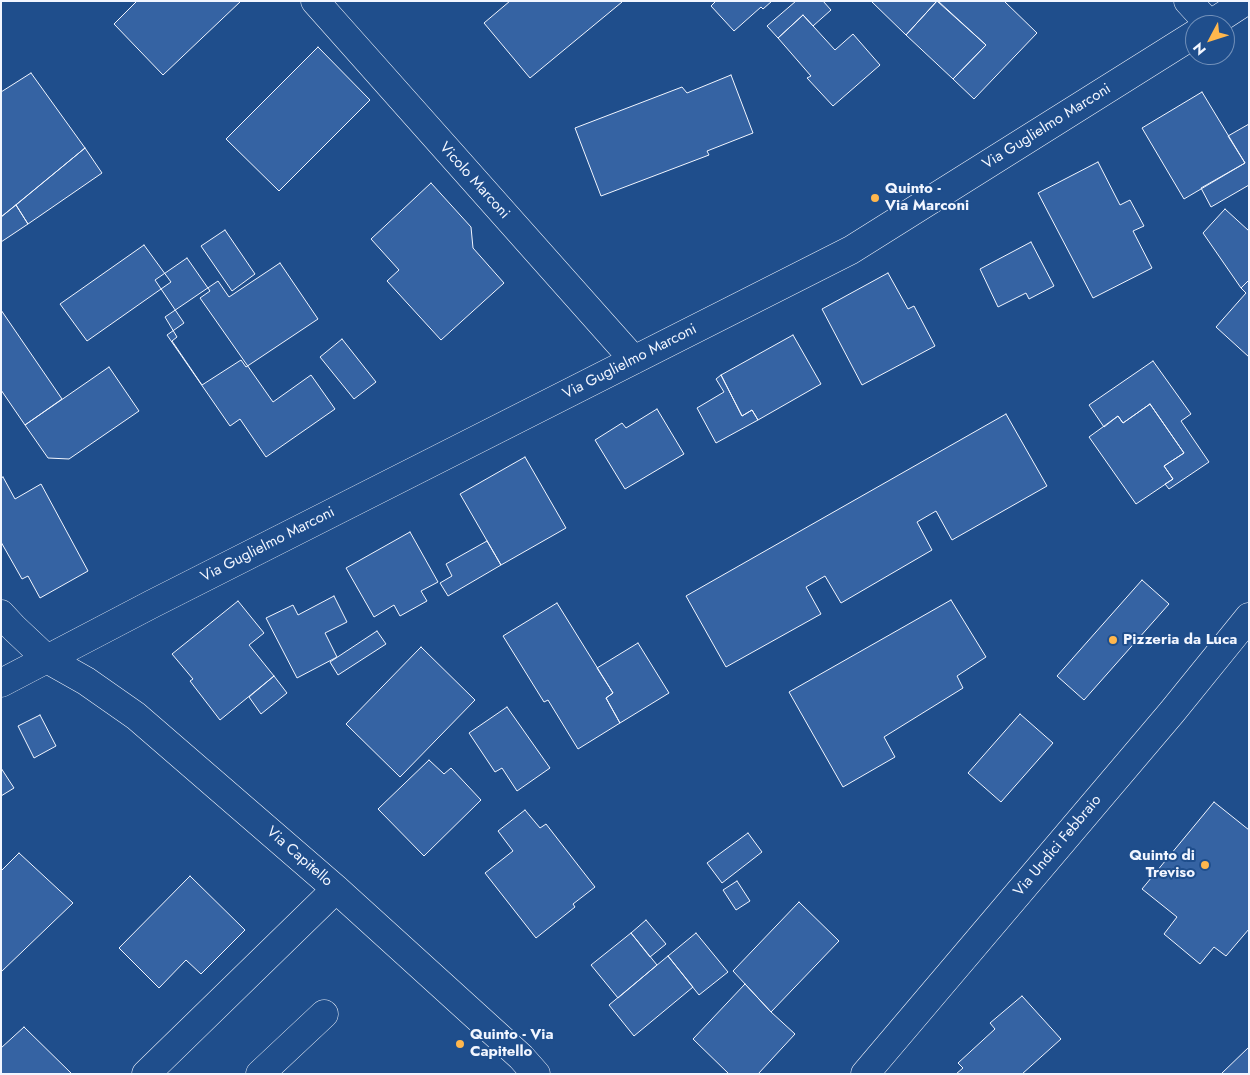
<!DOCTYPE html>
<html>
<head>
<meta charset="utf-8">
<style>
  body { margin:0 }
  #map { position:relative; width:1250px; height:1075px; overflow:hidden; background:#1f4e8c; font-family:Jost,sans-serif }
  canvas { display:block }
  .frame { position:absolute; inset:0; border:2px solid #f2f6ff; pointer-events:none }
  .north { position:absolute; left:1185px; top:15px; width:50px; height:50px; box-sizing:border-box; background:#1f4e8c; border:1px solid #7391ba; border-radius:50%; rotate:230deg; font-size:14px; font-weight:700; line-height:20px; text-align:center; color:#f2f6ff }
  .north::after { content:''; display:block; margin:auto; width:18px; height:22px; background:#ffb74d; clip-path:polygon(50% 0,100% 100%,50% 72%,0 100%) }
</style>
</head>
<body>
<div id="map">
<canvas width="1250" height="1075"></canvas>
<div class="frame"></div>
<div class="north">N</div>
</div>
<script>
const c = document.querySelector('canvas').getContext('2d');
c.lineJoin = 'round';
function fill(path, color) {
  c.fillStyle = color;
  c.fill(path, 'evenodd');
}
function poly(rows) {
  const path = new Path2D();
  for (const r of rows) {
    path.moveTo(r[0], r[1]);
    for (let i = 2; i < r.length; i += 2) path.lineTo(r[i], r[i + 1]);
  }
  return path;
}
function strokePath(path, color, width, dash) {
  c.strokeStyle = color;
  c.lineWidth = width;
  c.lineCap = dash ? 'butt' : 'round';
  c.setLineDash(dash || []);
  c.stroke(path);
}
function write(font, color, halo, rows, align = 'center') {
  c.font = font + ' Jost,sans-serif';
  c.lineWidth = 4;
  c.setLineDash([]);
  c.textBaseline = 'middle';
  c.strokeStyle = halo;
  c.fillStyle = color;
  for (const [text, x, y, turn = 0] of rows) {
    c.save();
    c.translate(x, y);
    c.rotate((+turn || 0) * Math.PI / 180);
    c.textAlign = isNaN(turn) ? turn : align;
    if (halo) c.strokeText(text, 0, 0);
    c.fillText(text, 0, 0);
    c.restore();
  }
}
const building = poly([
  [137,1,241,1,163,75,114,24,137,1],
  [510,1,621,1,622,2,530,78,484,23,510,1],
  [716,1,772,1,763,9,761,7,734,31,711,6,716,1],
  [796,1,823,1,831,10,813,26,803,15,778,38,767,26,796,1],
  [871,1,937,1,906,35,871,1],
  [937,1,986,45,953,79,906,35,937,1],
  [938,1,1004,1,1037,33,974,99,953,79,986,45,938,1],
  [803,15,835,50,853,34,880,65,833,106,807,78,811,76,778,38,803,15],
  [318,47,370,100,279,191,226,139,318,47],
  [31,73,85,148,1,217,1,92,31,73],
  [731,75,753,133,707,151,709,155,601,196,575,128,682,87,687,93,731,75],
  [1202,92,1245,163,1184,199,1142,128,1202,92],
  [1249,124,1249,185,1211,207,1201,188,1245,163,1228,136,1249,124],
  [85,148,102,173,28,224,16,205,85,148],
  [1098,162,1120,205,1130,200,1144,226,1133,231,1152,268,1093,298,1038,193,1098,162],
  [431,183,471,227,473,248,504,283,441,340,387,281,399,270,371,239,431,183],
  [16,205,28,224,1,242,1,217,16,205],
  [1225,209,1249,231,1249,280,1241,288,1203,233,1225,209],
  [225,230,255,274,232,291,201,246,225,230],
  [1031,242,1054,286,1029,299,1026,293,998,307,980,269,1031,242],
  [144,245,171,282,87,341,60,304,144,245],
  [187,258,210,291,200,298,273,402,311,375,335,409,266,457,240,419,230,426,167,335,184,323,155,280,187,258],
  [280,263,318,319,246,367,241,360,202,385,172,341,177,337,165,317,218,281,229,297,280,263],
  [888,273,908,309,914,306,935,346,862,385,822,309,888,273],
  [1249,280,1249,357,1216,327,1246,293,1241,288,1249,280],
  [1,310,62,399,25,425,1,390,1,310],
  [793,335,821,384,758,420,752,410,742,416,721,375,793,335],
  [342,339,376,382,354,399,320,357,342,339],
  [1153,361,1191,414,1181,421,1209,462,1169,489,1165,484,1173,479,1164,466,1184,453,1150,404,1123,423,1118,416,1104,427,1089,405,1153,361],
  [109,367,139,411,69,459,48,458,25,425,109,367],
  [721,375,742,416,752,410,758,420,716,443,697,408,724,392,716,379,721,375],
  [1150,404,1184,453,1164,466,1173,479,1136,504,1089,437,1118,416,1123,423,1150,404],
  [657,409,684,454,625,489,595,440,622,423,626,428,657,409],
  [1006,414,1047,486,952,540,936,511,917,522,932,550,841,603,825,576,806,587,821,614,726,667,686,596,1006,414],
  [525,457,566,528,501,565,460,494,525,457],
  [3,477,15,499,41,484,88,571,40,598,28,576,22,579,1,542,1,478,3,477],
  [410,532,438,582,421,591,427,601,400,616,394,605,374,617,346,568,410,532],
  [487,541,501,565,448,596,440,583,452,576,446,564,487,541],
  [1142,580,1169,604,1084,700,1057,676,1142,580],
  [334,596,347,622,325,633,337,657,297,678,266,618,293,605,298,615,334,596],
  [951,600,986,657,957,676,963,688,884,737,895,757,843,787,789,692,951,600],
  [238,601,264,633,249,645,274,676,220,720,190,681,193,679,172,654,238,601],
  [557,603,613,693,606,698,620,723,578,749,548,700,544,702,503,636,557,603],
  [377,631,386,644,338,675,330,662,377,631],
  [638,643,669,693,620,723,606,698,613,693,597,668,638,643],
  [421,647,475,700,400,777,346,724,421,647],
  [274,676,287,693,261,714,249,697,274,676],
  [507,707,550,768,517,791,502,768,495,772,469,733,507,707],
  [1020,714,1053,743,1001,802,968,773,1020,714],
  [40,715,56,746,34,758,18,726,40,715],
  [429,760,444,774,451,768,481,800,424,856,378,809,429,760],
  [1,768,14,788,1,796,1,768],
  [1214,802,1249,830,1249,929,1226,956,1214,947,1200,964,1164,934,1177,917,1142,889,1214,802],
  [525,810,540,828,546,824,595,887,573,904,575,907,536,938,485,873,513,851,498,831,525,810],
  [748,833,762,852,722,883,707,863,748,833],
  [19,853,73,903,1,972,1,871,19,853],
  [190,876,245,930,201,974,186,960,159,988,119,948,190,876],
  [737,881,750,901,736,910,723,890,737,881],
  [799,902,839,941,771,1012,733,971,799,902],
  [646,920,666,944,650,957,631,933,646,920],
  [631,933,657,965,618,998,591,965,631,933],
  [696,933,728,972,699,995,668,956,696,933],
  [668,956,693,987,634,1036,609,1005,668,956],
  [745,984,771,1012,795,1034,758,1074,729,1074,693,1039,745,984],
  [1022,996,1061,1039,1022,1074,956,1074,963,1068,958,1063,995,1029,990,1023,1022,996],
  [24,1027,72,1074,1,1074,1,1048,24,1027],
  [1249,1047,1249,1074,1221,1074,1249,1047]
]);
const minor = poly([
  [315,1,634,360],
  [1188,1,1210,25],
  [1209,25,1246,1],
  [1,614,14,628,47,659,86,681,136,716,336,889,521,1057,536,1074],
  [1,683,152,604,851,250,1195,34],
  [146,1074,336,889],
  [260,1074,324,1014]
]);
const major = poly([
  [865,1074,1172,712,1249,617]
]);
const markers = [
  [875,198,5,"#ffb74d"],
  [1113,640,5,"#ffb74d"],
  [1205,865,5,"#ffb74d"],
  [460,1044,5,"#ffb74d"]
];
const streetNames = [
  ["Via Guglielmo Marconi",1047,127,-32],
  ["Vicolo Marconi",474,181,48],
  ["Via Guglielmo Marconi",630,362,-27],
  ["Via Guglielmo Marconi",268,545,-27],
  ["Via Undici Febbraio",1058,846,-50],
  ["Via Capitello",299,857,41]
];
const poiNames = [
  ["Quinto -",885,189],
  ["Via Marconi",885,206],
  ["Pizzeria da Luca",1123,640],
  ["Quinto di",1195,856,"right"],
  ["Treviso",1195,873,"right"],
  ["Quinto - Via",470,1035],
  ["Capitello",470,1052]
];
fill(building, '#3563a3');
strokePath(building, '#f2f6ff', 1);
strokePath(minor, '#f2f6ff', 29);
strokePath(major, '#f2f6ff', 29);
strokePath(minor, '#1f4e8c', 28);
strokePath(major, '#1f4e8c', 28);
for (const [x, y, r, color] of markers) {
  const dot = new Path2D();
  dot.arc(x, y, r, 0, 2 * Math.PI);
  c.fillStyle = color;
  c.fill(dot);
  strokePath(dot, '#1f4e8c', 2);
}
write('15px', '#f2f6ff', '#1f4e8c', streetNames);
write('bold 15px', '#f2f6ff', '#1f4e8c', poiNames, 'left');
</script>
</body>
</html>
